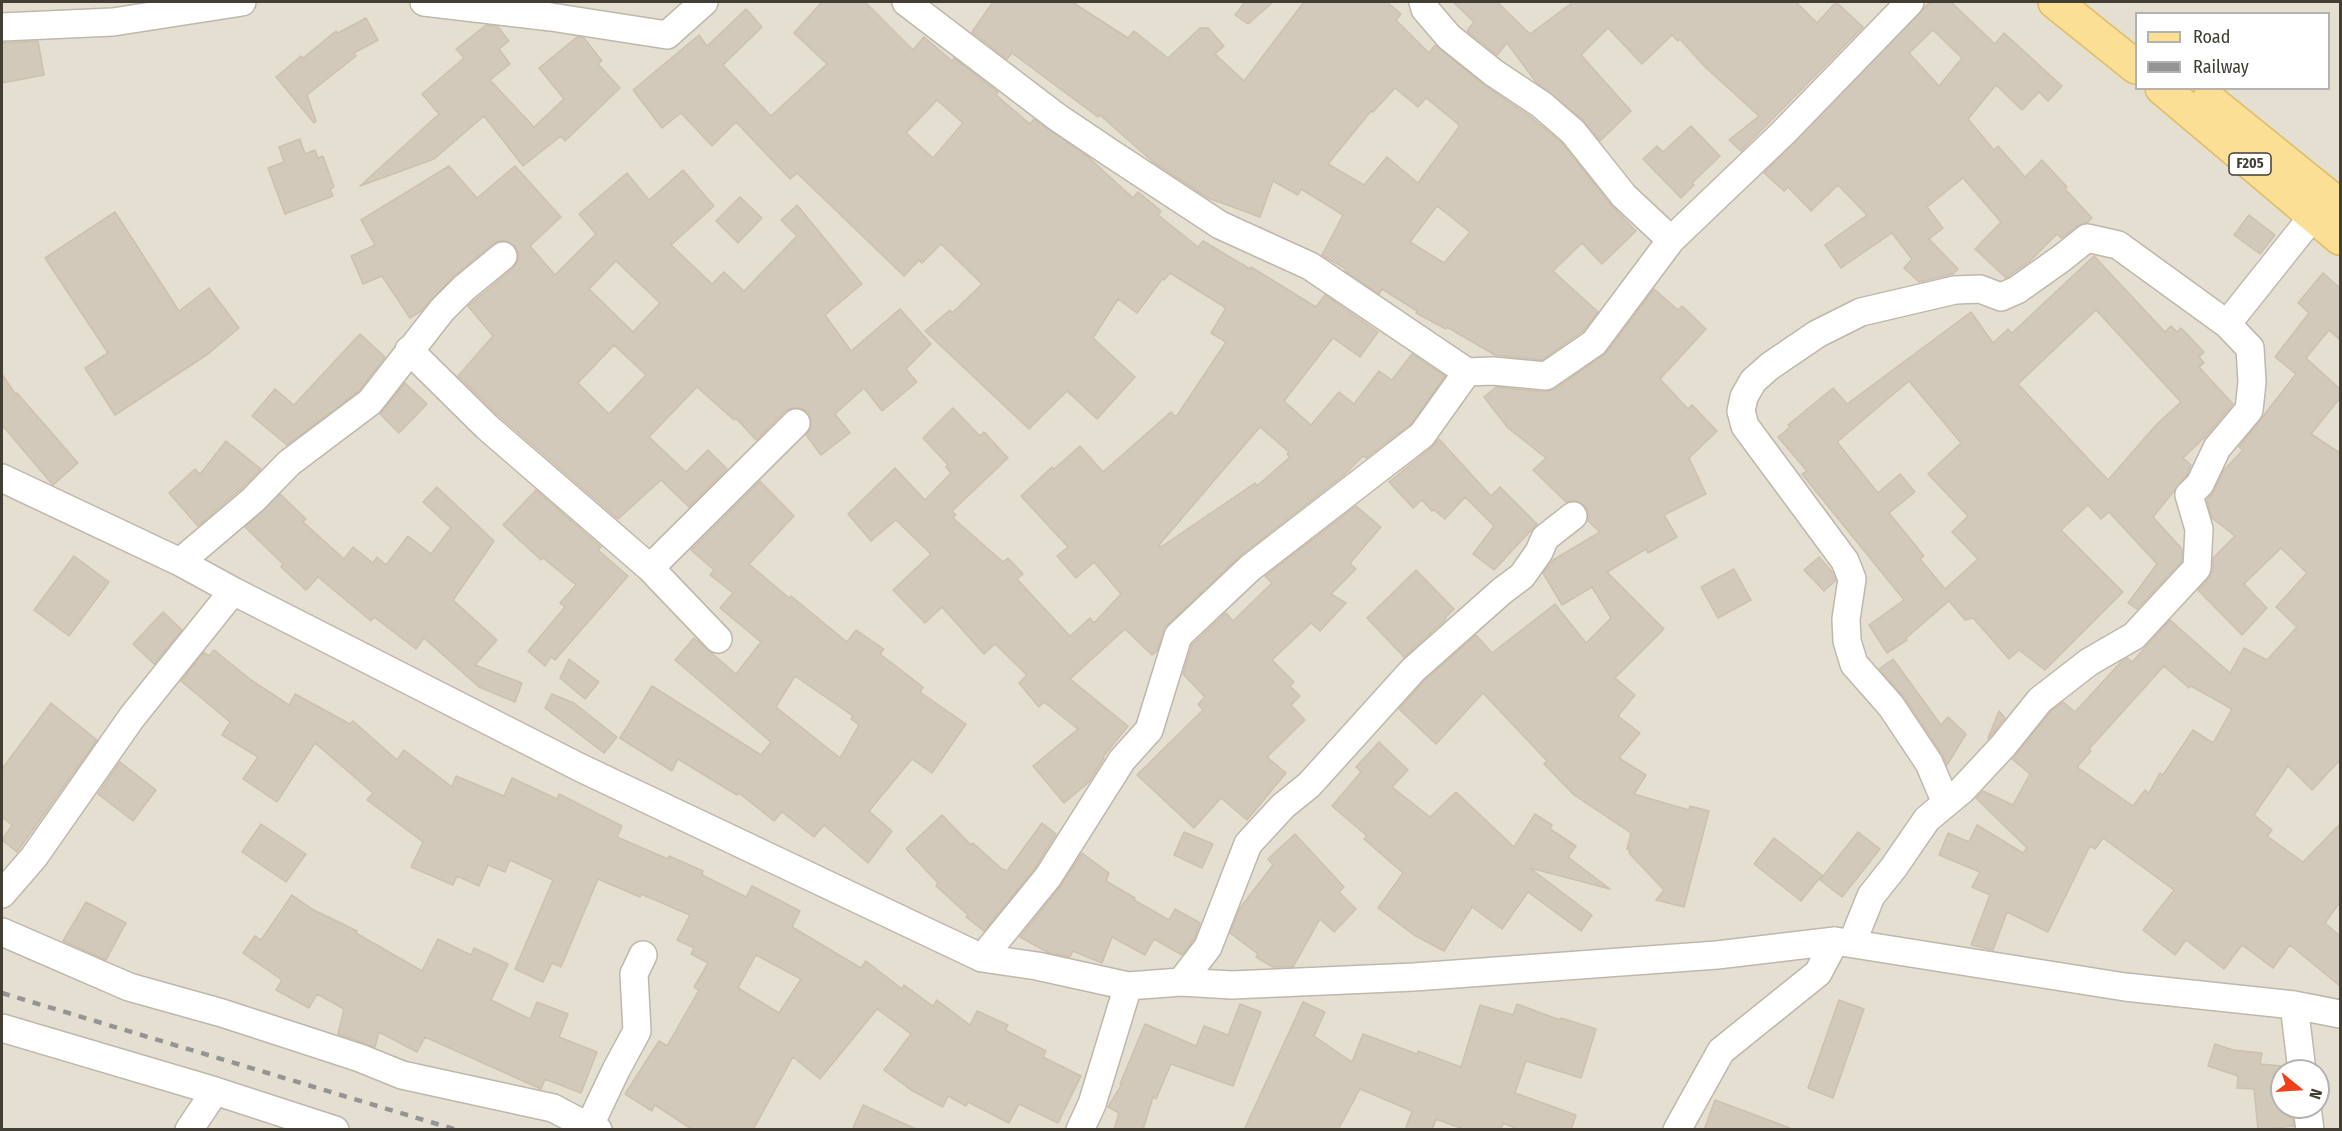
<!DOCTYPE html>
<html>
<head>
<meta charset="utf-8">
<style>
  body { margin:0 }
  #map { position:relative; width:2342px; height:1131px; overflow:hidden; background:#f1ede4; font-family:"Fira Sans Condensed",sans-serif }
  canvas { display:block }
  .frame { position:absolute; inset:0; border:3px solid #433e34; pointer-events:none }
  .legend { position:absolute; left:2135px; top:12px; width:195px; height:78px; box-sizing:border-box; background:#fff; border:2px solid #b4b2ae; margin:0; padding:8px 10px; list-style:none; font-size:18px; color:#433e34 }
  .legend li { display:flex; align-items:center; gap:12px; height:30px }
  .legend b { width:30px; border:2px solid #b4b2ae }
  .north { position:absolute; left:2270px; top:1059px; width:60px; height:60px; box-sizing:border-box; background:#fff; border:2px solid #b4b2ae; border-radius:50%; rotate:108deg; font-size:16px; font-weight:700; line-height:24px; text-align:center; color:#433e34 }
  .north::after { content:''; display:block; margin:auto; width:21px; height:27px; background:#f23f1a; clip-path:polygon(50% 0,100% 100%,50% 72%,0 100%) }
</style>
</head>
<body>
<div id="map">
<canvas width="2342" height="1131"></canvas>
<div class="frame"></div>
<ul class="legend">
<li><b style="height:8px;background:#fadf94"></b>Road</li>
<li><b style="height:8px;background:#949494"></b>Railway</li>
</ul>
<div class="north">N</div>
</div>
<script>
const c = document.querySelector('canvas').getContext('2d');
c.lineJoin = 'round';
function fill(path, color) {
  c.fillStyle = color;
  c.fill(path, 'evenodd');
}
function poly(rows) {
  const path = new Path2D();
  for (const r of rows) {
    path.moveTo(r[0], r[1]);
    for (let i = 2; i < r.length; i += 2) path.lineTo(r[i], r[i + 1]);
  }
  return path;
}
function strokePath(path, color, width, dash) {
  c.strokeStyle = color;
  c.lineWidth = width;
  c.lineCap = dash ? 'butt' : 'round';
  c.setLineDash(dash || []);
  c.stroke(path);
}
function write(font, color, halo, rows, align = 'center') {
  c.font = font + ' "Fira Sans Condensed",sans-serif';
  c.lineWidth = 5;
  c.setLineDash([]);
  c.textBaseline = 'middle';
  c.strokeStyle = halo;
  c.fillStyle = color;
  for (const [text, x, y, turn = 0] of rows) {
    c.save();
    c.translate(x, y);
    c.rotate((+turn || 0) * Math.PI / 180);
    c.textAlign = isNaN(turn) ? turn : align;
    if (halo) c.strokeText(text, 0, 0);
    c.fillText(text, 0, 0);
    c.restore();
  }
}
const residential = poly([
  [2,2,2340,2,2340,1129,2,1129],
  [2136,14,2328,14,2328,88,2136,88],
  [2282,1071,2318,1071,2318,1107,2282,1107]
]);
const building = poly([
  [822,2,865,2,913,50,924,37,952,61,954,58,998,92,996,95,1030,124,1034,119,1087,156,1133,198,1138,192,1161,211,1158,215,1198,247,1203,241,1250,269,1251,267,1316,307,1325,295,1378,332,1360,357,1333,338,1284,401,1311,425,1339,392,1354,404,1379,371,1392,380,1412,354,1445,376,1411,424,1366,458,1363,456,1344,475,1240,556,1167,625,1157,651,1152,655,1125,629,1070,679,1128,726,1103,757,1104,758,1089,782,1064,803,1033,766,1078,729,1044,702,1039,707,1019,683,1027,675,995,644,984,654,942,607,925,623,893,590,931,554,896,520,871,541,848,514,895,468,925,500,951,473,946,467,948,465,923,438,953,408,980,436,984,432,1008,458,952,511,956,515,953,518,1003,562,1008,558,1023,574,1017,579,1070,636,1090,618,1094,623,1121,594,1094,562,1076,578,1057,556,1068,547,1021,496,1052,467,1054,469,1080,446,1103,472,1171,412,1176,417,1226,342,1211,333,1226,308,1170,273,1164,280,1163,278,1137,313,1118,299,1093,338,1135,377,1097,419,1067,391,1029,429,925,331,950,310,952,313,982,284,941,244,922,263,919,260,904,276,797,173,790,179,736,122,712,146,681,113,662,128,633,90,699,35,707,46,746,9,762,27,723,65,771,116,827,64,794,33,822,2],
  [937,100,963,123,933,158,906,133,937,100],
  [1260,427,1289,452,1287,454,1290,457,1257,486,1255,483,1161,547,1159,545,1260,427],
  [993,2,1072,2,1128,38,1134,31,1168,58,1200,28,1208,28,1224,46,1215,54,1244,81,1304,2,1387,2,1401,14,1396,20,1429,53,1435,45,1484,85,1532,118,1562,143,1612,206,1636,231,1602,264,1582,243,1553,271,1598,312,1583,331,1542,360,1495,355,1447,327,1446,329,1416,313,1417,311,1382,289,1379,294,1345,271,1346,269,1322,255,1343,215,1301,189,1298,195,1273,181,1260,217,1208,198,1152,161,1100,115,1098,117,1012,53,1007,59,972,32,993,2],
  [1395,88,1418,107,1426,98,1458,124,1459,127,1418,183,1387,157,1364,185,1328,164,1371,111,1373,112,1395,88],
  [1437,206,1470,232,1444,263,1410,242,1437,206],
  [1245,2,1273,2,1248,24,1235,15,1245,2],
  [1453,2,1497,2,1530,34,1573,2,1796,2,1817,23,1836,2,1863,27,1741,151,1729,140,1759,116,1703,65,1680,39,1678,41,1672,35,1642,64,1608,28,1581,55,1631,111,1600,141,1583,120,1536,82,1507,43,1497,55,1467,31,1474,22,1453,2],
  [1930,2,1951,2,1995,44,2004,33,2062,86,2048,101,2039,92,2022,110,1996,85,1968,119,1994,150,1998,146,2025,177,2042,160,2067,187,2065,189,2092,218,2087,223,2077,226,2061,238,2057,234,2030,261,2006,278,1975,249,2001,222,1963,178,1927,207,1943,228,1929,239,1958,269,1953,274,1919,282,1904,268,1912,259,1892,233,1841,268,1825,245,1867,215,1838,185,1811,211,1788,187,1784,191,1764,173,1930,2],
  [1933,30,1962,58,1939,86,1909,53,1933,30],
  [366,18,378,40,354,53,356,56,307,95,316,121,314,123,276,77,301,56,303,58,336,31,338,33,366,18],
  [486,25,498,27,509,41,499,49,510,64,490,80,534,127,564,99,539,68,577,37,584,38,602,61,598,64,620,88,565,141,561,136,523,166,484,116,434,159,360,186,439,114,422,94,464,58,456,49,486,25],
  [38,41,44,75,2,83,2,43,38,41],
  [1691,126,1720,156,1692,183,1694,185,1681,198,1643,159,1657,146,1663,152,1691,126],
  [300,139,305,154,315,150,318,158,323,156,334,187,330,189,333,196,285,214,268,168,284,162,279,147,300,139],
  [449,166,477,198,515,166,561,217,530,246,555,275,596,234,579,214,627,173,649,200,683,170,714,206,671,245,712,284,724,272,744,291,797,236,781,220,797,205,862,284,825,315,851,351,900,309,931,344,906,369,917,382,882,411,864,388,835,414,850,433,821,455,806,435,811,428,811,420,808,412,801,408,793,408,785,411,756,440,736,418,734,420,697,387,649,437,686,472,708,450,727,469,689,507,661,480,618,519,498,415,458,376,493,336,468,306,513,268,517,262,519,254,515,246,509,242,501,240,493,244,453,277,421,311,410,318,382,276,363,284,351,256,375,245,361,220,449,166],
  [616,261,660,303,633,332,589,289,616,261],
  [614,345,646,375,609,414,578,383,614,345],
  [740,197,762,218,738,243,716,221,740,197],
  [115,212,179,311,209,288,239,328,208,354,115,415,85,368,108,353,45,258,115,212],
  [2249,215,2275,235,2260,254,2234,235,2249,215],
  [2094,256,2165,332,2171,326,2177,332,2181,328,2204,352,2199,357,2204,363,2199,367,2233,404,2205,437,2183,458,2191,465,2187,475,2153,517,2182,549,2182,561,2137,609,2128,603,2157,564,2109,512,2101,519,2088,505,2061,530,2123,592,2045,670,2019,650,2009,659,1973,618,1965,620,1949,601,1906,638,1907,640,1887,653,1869,625,1904,600,1802,474,1807,471,1778,437,1790,427,1788,425,1833,388,1847,404,1971,312,1993,343,2008,329,2012,333,2094,256],
  [2096,310,2181,402,2157,424,2108,480,2018,384,2096,310],
  [1909,381,1961,443,1928,474,1968,516,1952,532,1978,559,1945,589,1920,559,1924,556,1889,513,1915,492,1900,474,1878,493,1837,442,1909,381],
  [2323,273,2340,288,2340,340,2329,330,2306,358,2340,389,2340,398,2311,434,2340,453,2340,760,2312,790,2288,766,2254,815,2272,830,2267,836,2303,862,2340,824,2340,902,2325,923,2340,936,2340,986,2290,945,2273,968,2242,945,2224,969,2186,940,2175,955,2143,930,2174,890,2103,838,2095,849,2090,846,2048,932,2007,912,1993,950,1971,945,1990,895,1972,887,1980,872,1939,855,1948,833,1969,842,1977,825,2023,853,2027,848,1976,798,1983,791,2013,805,2030,774,2012,759,2051,711,2063,702,2075,712,2121,662,2127,658,2132,662,2170,620,2230,673,2244,648,2267,660,2297,627,2276,607,2307,573,2281,548,2244,584,2267,608,2242,635,2198,590,2209,578,2213,569,2213,558,2235,536,2212,518,2207,500,2214,491,2224,470,2243,450,2239,447,2296,374,2275,357,2309,313,2298,303,2323,273],
  [2164,666,2189,688,2191,686,2232,709,2213,743,2193,730,2163,775,2160,773,2149,793,2145,790,2133,806,2077,767,2091,751,2089,749,2164,666],
  [1654,289,1678,310,1682,306,1706,329,1660,379,1688,409,1692,405,1717,431,1689,458,1706,494,1664,515,1677,537,1648,553,1646,549,1607,572,1664,629,1615,678,1635,695,1618,716,1640,733,1619,758,1646,775,1634,794,1689,810,1690,806,1709,811,1684,907,1656,900,1664,890,1629,853,1630,850,1627,849,1631,833,1574,795,1544,764,1547,761,1483,693,1436,744,1399,709,1424,681,1476,635,1492,653,1555,604,1586,643,1611,618,1592,587,1562,605,1543,573,1553,560,1600,532,1588,521,1588,513,1585,506,1578,501,1566,502,1533,470,1546,458,1508,428,1484,397,1496,387,1545,392,1555,389,1606,353,1654,289],
  [360,334,385,357,359,391,287,445,252,416,275,389,294,405,360,334],
  [2,374,16,395,17,393,78,463,53,485,2,425,2,374],
  [405,383,427,404,399,433,380,414,405,383],
  [1439,439,1491,496,1500,487,1537,524,1494,570,1473,554,1494,526,1465,497,1445,519,1434,510,1432,511,1422,500,1413,508,1389,482,1432,447,1439,439],
  [226,441,261,469,242,488,198,526,169,493,195,469,200,474,226,441],
  [760,481,794,516,749,564,789,598,791,596,847,642,856,630,884,649,880,654,923,687,920,692,966,724,932,773,912,759,869,811,892,831,868,863,824,825,814,837,782,812,774,821,739,793,737,795,678,759,672,771,620,738,652,686,761,755,771,742,675,660,694,638,736,674,761,642,720,608,733,593,710,575,714,570,691,550,760,481],
  [795,676,853,716,851,719,859,725,840,758,776,707,795,676],
  [437,487,494,541,453,600,497,640,475,665,522,683,515,702,479,687,424,638,416,649,374,617,371,621,318,577,306,590,281,567,283,564,245,527,280,494,306,519,303,522,344,559,353,547,373,563,377,557,386,565,408,536,431,554,451,528,423,502,437,487],
  [536,490,601,547,598,550,628,576,555,660,551,657,545,666,528,651,565,607,560,603,576,585,543,558,541,560,503,525,536,490],
  [1356,506,1381,527,1350,563,1356,569,1331,594,1346,603,1320,631,1311,623,1272,660,1294,682,1290,686,1300,696,1291,705,1305,720,1267,757,1286,773,1247,820,1221,798,1194,828,1137,775,1203,710,1198,704,1205,697,1183,674,1192,645,1226,613,1233,621,1272,583,1265,576,1356,506],
  [74,556,109,582,69,636,34,610,74,556],
  [1819,557,1832,572,1836,580,1824,591,1804,570,1819,557],
  [1734,569,1751,600,1718,618,1701,587,1734,569],
  [1416,570,1454,609,1445,618,1446,619,1404,657,1367,618,1416,570],
  [163,612,182,630,154,664,133,644,163,612],
  [214,650,251,680,289,705,295,694,350,724,353,721,397,760,404,750,452,787,456,776,504,796,512,778,557,799,559,794,622,826,617,837,668,859,669,856,703,871,702,875,746,897,752,886,800,911,792,927,861,968,866,961,902,989,904,985,933,1006,937,1000,970,1025,977,1011,1008,1025,1005,1030,1046,1051,1043,1057,1081,1076,1058,1123,1019,1104,1009,1123,968,1102,966,1106,948,1096,943,1107,911,1090,884,1070,911,1034,877,1009,820,1079,793,1057,753,1130,693,1130,655,1105,652,1111,625,1094,659,1041,667,1046,699,990,694,987,708,963,691,954,694,948,677,940,690,915,641,894,640,897,598,879,561,967,552,963,543,982,515,969,553,880,510,860,505,872,488,865,479,886,457,876,453,885,411,867,423,842,367,800,373,793,315,743,277,802,243,779,258,757,222,735,230,722,181,681,204,652,209,656,214,650],
  [756,955,801,979,779,1013,738,988,756,955],
  [569,659,599,682,585,699,560,678,569,659],
  [1893,659,1941,725,1948,717,1966,734,1947,765,1942,754,1904,697,1879,669,1893,659],
  [552,694,574,703,617,737,604,753,545,708,552,694],
  [51,703,97,740,17,852,2,840,12,825,2,817,2,769,51,703],
  [1999,711,2005,718,1988,739,1988,738,1999,711],
  [1379,742,1408,770,1392,787,1430,817,1456,792,1514,847,1535,814,1552,825,1550,829,1576,846,1568,857,1610,889,1530,868,1592,915,1581,931,1528,892,1502,929,1472,907,1444,951,1414,935,1378,908,1403,873,1364,839,1367,836,1332,806,1361,772,1356,767,1379,742],
  [120,762,156,790,133,821,98,794,120,762],
  [942,815,971,845,973,843,1003,870,1004,869,1007,871,1042,823,1056,834,1035,868,984,931,966,917,968,915,936,886,938,883,906,849,942,815],
  [261,824,306,854,286,882,242,852,261,824],
  [1184,832,1213,844,1202,868,1174,855,1184,832],
  [1858,832,1880,849,1842,897,1820,880,1858,832],
  [1295,834,1344,887,1339,892,1356,909,1334,932,1320,919,1293,967,1273,967,1256,957,1258,954,1230,933,1240,908,1273,865,1268,859,1295,834],
  [1774,838,1822,875,1801,901,1754,864,1774,838],
  [1082,853,1109,873,1106,881,1135,898,1134,900,1169,920,1175,909,1200,923,1194,939,1182,955,1154,939,1145,955,1112,937,1102,963,1073,951,1070,957,1049,953,1020,937,1060,887,1082,853],
  [292,895,312,909,357,931,356,933,422,971,438,939,471,955,474,948,508,964,491,1000,530,1019,537,1002,568,1014,559,1037,597,1052,581,1093,545,1079,541,1089,425,1037,417,1052,379,1032,375,1047,338,1034,344,1009,317,994,309,1008,276,990,282,980,243,953,255,936,261,940,292,895],
  [86,902,126,923,106,960,63,941,86,902],
  [1839,1000,1864,1009,1833,1098,1808,1088,1839,1000],
  [1303,1002,1325,1012,1314,1036,1352,1062,1363,1034,1417,1054,1418,1051,1461,1067,1480,1005,1513,1015,1517,1004,1560,1020,1561,1018,1596,1029,1581,1078,1526,1061,1515,1093,1576,1115,1571,1130,1520,1130,1503,1123,1501,1130,1466,1130,1436,1119,1432,1130,1405,1130,1412,1111,1360,1089,1338,1130,1244,1130,1303,1002],
  [1240,1004,1261,1012,1233,1086,1171,1064,1156,1099,1153,1097,1143,1130,1114,1130,1119,1113,1108,1107,1122,1084,1120,1084,1145,1024,1196,1046,1204,1026,1228,1035,1240,1004],
  [2215,1044,2233,1050,2262,1053,2260,1064,2282,1066,2282,1107,2292,1107,2294,1126,2258,1130,2254,1089,2237,1088,2238,1076,2208,1066,2215,1044],
  [1715,1100,1790,1128,1789,1130,1704,1130,1715,1100],
  [863,1105,918,1130,852,1130,863,1105]
]);
const minor = poly([
  [424,2,551,17,667,35,704,2],
  [906,2,1057,117,1109,152,1220,225,1310,266,1467,372,1493,371,1546,376,1594,343,1671,240,1783,133,1910,2],
  [1423,2,1425,9,1449,37,1494,73,1542,105,1573,132,1624,196,1671,240],
  [2,27,113,22,242,2],
  [2227,324,2313,216],
  [409,350,487,427,650,568,718,639],
  [2,478,180,562,233,591,581,768,982,958,1037,966,1128,986,1181,982,1232,985,1414,977,1717,955,1835,941,2125,987,2294,1005,2340,1014],
  [180,562,253,500,289,463,370,402,442,310,464,288,503,256],
  [650,568,796,423],
  [2,894,34,857,132,717,233,591],
  [2,932,129,987,222,1013,360,1058,402,1075,553,1108,589,1127,598,1130],
  [1852,943,1871,896,1894,867,1927,819,1962,790,2003,746,2040,700,2089,662,2134,636,2197,568,2199,529,2189,495,2200,484,2217,448,2249,410,2252,382,2250,348,2227,324,2118,245,2087,238,2062,258,2017,290,2001,297,1980,289,1955,290,1861,312,1817,334,1770,366,1753,381,1744,397,1741,411,1745,426,1845,561,1852,579,1846,619,1847,641,1854,664,1891,706,1929,763,1946,803],
  [982,958,1048,877,1122,760,1149,730,1178,636,1250,568,1422,435,1467,372],
  [1181,982,1208,947,1248,844,1283,806,1309,785,1413,670,1502,591,1522,576,1539,552,1545,538,1573,516],
  [2294,1005,2302,1071],
  [2,1028,215,1091,335,1130],
  [2307,1107,2310,1130],
  [589,1127,616,1070,637,1031,634,974,643,955],
  [189,1130,215,1091],
  [1080,1130,1092,1104,1128,986],
  [1677,1130,1721,1051,1818,973,1835,941]
]);
const primary = poly([
  [2055,2,2136,67],
  [2162,88,2340,238],
  [2209,100,2340,206]
]);
const rail = poly([
  [2,993,457,1130]
]);
const shields = [
  [2250,164,42]
];
const shieldNames = [
  ["F205",2250,164]
];
fill(residential, '#e5dfd2');
fill(building, '#d2c9ba');
strokePath(building, '#cdc1ad', 1.5);
strokePath(minor, '#bfb8aa', 30);
strokePath(primary, '#dfbc65', 36);
strokePath(minor, '#fff', 27);
strokePath(primary, '#fadf94', 33);
strokePath(rail, '#949494', 4.5, [8, 8]);
for (const [x, y, w] of shields) {
  const box = new Path2D();
  box.roundRect(x - w / 2, y - 11, w, 22, 4.5);
  c.fillStyle = '#fff';
  c.fill(box);
  strokePath(box, '#433e34', 1.5);
}
write('bold 14px', '#433e34', null, shieldNames);
</script>
</body>
</html>
